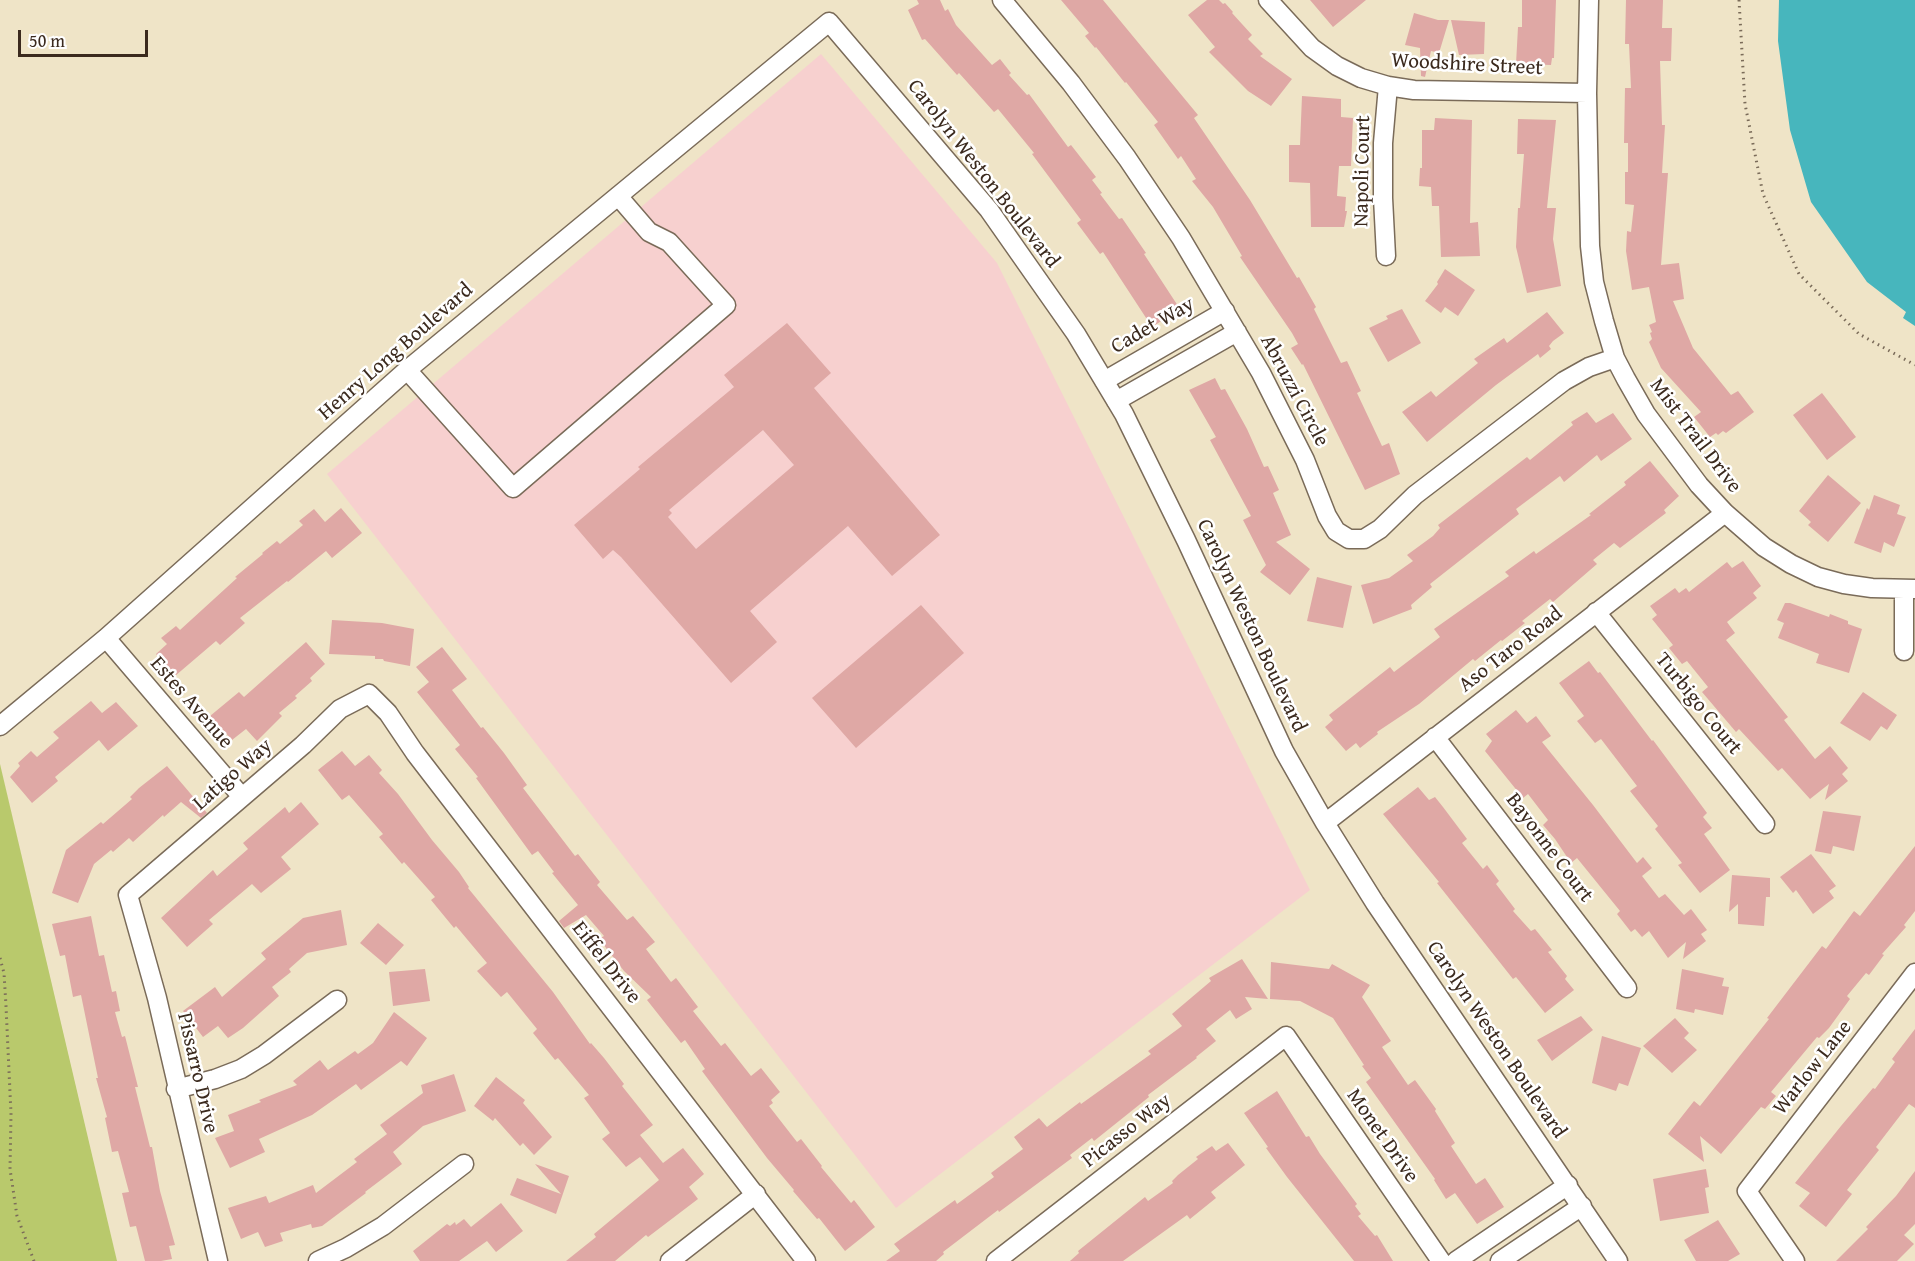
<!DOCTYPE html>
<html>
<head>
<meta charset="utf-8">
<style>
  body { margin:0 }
  #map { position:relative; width:1915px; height:1261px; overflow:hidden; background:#efe4c7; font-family:"Gentium Book Plus",serif }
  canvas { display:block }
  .scale { position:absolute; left:18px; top:30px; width:130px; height:27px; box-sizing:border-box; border:3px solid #3b2a1e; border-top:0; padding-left:8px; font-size:18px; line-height:21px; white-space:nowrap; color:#3b2a1e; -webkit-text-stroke:4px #fff; paint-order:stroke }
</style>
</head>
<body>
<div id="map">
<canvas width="1915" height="1261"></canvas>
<div class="scale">50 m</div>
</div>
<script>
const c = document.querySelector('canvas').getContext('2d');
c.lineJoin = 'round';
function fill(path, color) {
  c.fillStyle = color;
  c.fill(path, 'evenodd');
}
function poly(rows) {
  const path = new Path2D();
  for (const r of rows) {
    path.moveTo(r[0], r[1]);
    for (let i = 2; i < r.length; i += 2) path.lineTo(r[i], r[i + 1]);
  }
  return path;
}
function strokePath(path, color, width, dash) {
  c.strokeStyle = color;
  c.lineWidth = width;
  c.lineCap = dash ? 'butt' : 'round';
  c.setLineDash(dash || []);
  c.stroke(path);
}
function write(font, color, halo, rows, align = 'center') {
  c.font = font + ' "Gentium Book Plus",serif';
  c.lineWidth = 5;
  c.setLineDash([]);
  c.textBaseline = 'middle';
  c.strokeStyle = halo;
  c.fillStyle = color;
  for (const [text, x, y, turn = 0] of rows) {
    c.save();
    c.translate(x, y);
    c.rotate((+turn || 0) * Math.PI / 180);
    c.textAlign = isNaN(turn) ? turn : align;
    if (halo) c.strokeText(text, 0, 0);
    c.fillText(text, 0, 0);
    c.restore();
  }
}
const built = poly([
  [821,54,997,263,1310,890,896,1208,327,474]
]);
const green = poly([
  [0,764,117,1261,0,1261]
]);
const water = poly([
  [1779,0,1915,0,1915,326,1903,318,1906,312,1867,282,1811,202,1790,130,1778,41]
]);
const building = poly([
  [917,0,940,0,945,11,948,9,956,25,992,65,1000,59,1011,73,1009,75,1027,95,1029,94,1068,147,1071,145,1096,177,1092,180,1102,193,1100,194,1119,219,1122,218,1146,253,1144,254,1180,309,1152,327,1103,252,1100,254,1077,223,1081,220,1032,154,1034,153,998,109,994,112,959,73,957,75,925,39,922,40,908,10,919,4],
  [1061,0,1103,0,1198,115,1194,118,1250,200,1297,278,1299,277,1316,307,1314,309,1341,363,1347,361,1361,391,1357,393,1382,446,1389,443,1400,474,1365,490,1303,364,1302,365,1291,348,1298,344,1292,333,1240,257,1242,256,1213,207,1192,181,1196,179,1181,156,1178,159,1154,125,1158,122,1126,82,1125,83,1096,47,1095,48,1085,36,1089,33],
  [1207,0,1219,0,1223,4,1225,3,1233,12,1232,13,1252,35,1248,39,1263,54,1260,56,1292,79,1271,106,1248,91,1209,52,1215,47,1188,15],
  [1310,0,1366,0,1333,27],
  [1522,0,1556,0,1554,58,1552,58,1551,65,1516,64,1518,27,1522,27],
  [1626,0,1663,0,1662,28,1672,28,1671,61,1660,61,1662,125,1665,125,1662,173,1668,173,1661,265,1679,263,1684,299,1673,301,1693,348,1731,395,1738,391,1754,412,1726,433,1723,431,1718,435,1716,433,1710,437,1694,417,1701,412,1661,368,1649,342,1652,339,1650,333,1652,332,1649,325,1656,322,1649,287,1632,290,1626,251,1627,231,1631,232,1634,205,1625,204,1625,172,1628,172,1628,143,1624,143,1625,88,1631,88,1629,44,1625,44],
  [1414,13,1438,20,1449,20,1439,53,1431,51,1425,77,1421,76,1420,48,1405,45],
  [1451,20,1485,22,1484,54,1459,55],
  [1302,96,1341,99,1341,117,1353,118,1351,166,1339,166,1337,196,1346,197,1345,211,1347,211,1344,227,1311,227,1310,183,1289,182,1289,145,1300,145],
  [1435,118,1472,120,1470,223,1478,222,1480,256,1441,257,1439,206,1432,206,1431,187,1419,186,1420,168,1422,168,1422,130,1434,130],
  [1518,119,1556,120,1547,208,1556,208,1553,239,1561,286,1527,293,1516,247,1518,208,1520,208,1524,154,1517,154],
  [1445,269,1475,290,1458,316,1445,307,1441,313,1425,301,1438,284,1437,282],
  [1402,309,1421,343,1388,362,1369,328,1388,319,1386,316],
  [1547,312,1564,333,1553,341,1549,346,1551,349,1540,358,1538,354,1496,385,1427,442,1402,412,1431,391,1436,397,1478,363,1474,359,1504,338,1507,343],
  [787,323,831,373,814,388,940,535,892,576,848,526,750,611,777,642,731,683,621,557,613,550,603,559,574,525,640,469,638,467,734,387,724,375],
  [763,430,794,465,696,549,668,517,672,513,669,510],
  [1215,378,1221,390,1225,389,1247,429,1264,467,1268,466,1279,490,1273,493,1291,535,1276,542,1310,569,1290,595,1260,572,1266,565,1243,520,1251,516,1210,440,1216,437,1189,390],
  [1822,393,1856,437,1827,460,1793,415],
  [1587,412,1596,423,1613,413,1632,439,1601,461,1597,455,1564,482,1560,476,1516,509,1519,514,1430,584,1432,587,1411,605,1412,609,1373,624,1361,585,1389,578,1413,561,1407,555,1433,536,1440,528,1438,525,1527,457,1530,460,1573,425,1571,422],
  [1650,461,1679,496,1664,510,1666,513,1620,548,1614,543,1593,560,1597,564,1553,602,1550,599,1522,621,1525,623,1502,641,1501,640,1475,661,1473,659,1419,704,1377,732,1378,734,1360,748,1356,743,1346,751,1325,727,1333,720,1329,715,1390,667,1394,672,1440,637,1434,629,1509,576,1505,572,1534,551,1536,554,1591,515,1589,514,1626,485,1624,482],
  [1828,475,1861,503,1828,542,1808,525,1811,522,1799,511],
  [1874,495,1900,505,1897,514,1906,517,1894,547,1884,542,1881,553,1854,543,1867,508,1869,510],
  [341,508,362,533,332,558,326,551,288,582,287,581,240,618,245,623,220,645,216,641,175,676,156,654,167,644,161,638,176,626,180,630,237,578,235,577,263,554,262,553,277,541,280,544,303,525,299,521,314,509,325,522],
  [1743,561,1761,586,1753,593,1757,598,1727,622,1735,633,1726,640,1788,717,1784,720,1815,759,1830,746,1848,768,1842,774,1848,781,1825,800,1829,784,1810,799,1782,768,1778,771,1739,729,1736,732,1702,692,1708,687,1687,661,1682,664,1669,648,1673,645,1652,619,1657,615,1650,606,1675,588,1679,593,1686,588,1689,592,1727,562,1732,568],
  [1317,577,1352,586,1343,628,1307,621],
  [1785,603,1790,603,1829,617,1830,614,1848,621,1848,624,1862,629,1849,673,1816,663,1819,654,1778,638,1784,623,1777,620],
  [921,605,964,653,856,748,812,698],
  [332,620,382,623,414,629,410,666,384,661,383,659,375,659,375,656,329,654],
  [306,642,325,664,310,678,312,681,295,696,297,698,279,713,282,716,257,741,246,729,232,740,210,716,239,692,244,697],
  [442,647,467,679,452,690,481,728,483,727,504,753,527,785,523,788,575,856,578,854,600,882,597,885,627,920,633,916,655,942,646,949,671,982,676,978,698,1007,693,1011,721,1046,725,1043,751,1076,761,1068,780,1092,771,1100,773,1103,769,1106,797,1142,801,1139,822,1166,821,1167,851,1203,854,1200,875,1227,845,1251,819,1218,817,1219,793,1191,794,1190,767,1158,702,1071,705,1069,685,1040,681,1043,647,1000,651,997,624,971,599,939,604,936,586,915,564,928,559,921,578,905,552,873,554,872,538,851,532,855,476,778,478,777,455,749,460,745,417,692,429,682,416,667],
  [1589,661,1598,673,1600,672,1652,741,1653,740,1707,813,1703,817,1712,828,1704,834,1730,870,1700,893,1678,865,1682,863,1655,829,1658,826,1630,791,1637,786,1601,739,1595,743,1577,721,1584,716,1559,683],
  [1863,692,1897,715,1887,730,1881,726,1870,741,1840,723],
  [91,701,102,713,116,702,138,726,108,751,99,740,55,777,58,781,32,803,10,777,20,766,18,763,31,751,37,757,59,738,53,732],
  [1516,710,1527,723,1536,716,1551,736,1542,742,1593,805,1637,863,1643,857,1652,868,1642,876,1659,898,1665,894,1684,915,1691,909,1707,930,1701,934,1706,941,1683,959,1686,942,1668,958,1649,931,1642,937,1635,929,1631,932,1617,914,1620,911,1577,858,1571,863,1555,839,1543,825,1548,820,1528,794,1523,798,1485,751,1492,741,1486,734],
  [342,751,355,766,369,755,382,770,379,773,398,794,432,840,459,872,469,887,468,888,553,992,590,1044,591,1043,604,1058,624,1084,622,1086,653,1125,640,1135,663,1163,683,1148,704,1174,689,1187,698,1199,648,1237,646,1235,615,1261,566,1261,596,1237,594,1234,659,1180,640,1157,626,1167,602,1139,610,1133,584,1098,589,1095,558,1058,555,1060,533,1033,537,1029,507,992,501,997,477,971,487,963,456,926,454,928,431,900,435,897,404,862,402,864,379,837,383,834,349,795,342,800,318,770],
  [167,766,207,813,201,818,181,802,164,817,163,815,133,842,129,838,113,852,111,850,94,864,78,903,52,893,66,850,101,822,103,824,132,799,130,797,139,788],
  [1418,787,1429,800,1435,797,1443,807,1467,839,1462,843,1483,869,1487,865,1499,881,1496,884,1515,909,1513,911,1531,931,1535,929,1552,950,1548,952,1567,976,1565,979,1574,990,1545,1013,1516,977,1513,979,1437,883,1439,882,1383,814],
  [301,802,319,824,281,857,291,869,261,893,252,884,209,920,213,924,187,947,161,918,213,870,217,876,248,849,243,843,285,807,289,813],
  [1823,811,1861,816,1854,851,1833,846,1831,854,1815,851],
  [1915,846,1915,911,1904,925,1906,927,1882,954,1884,955,1869,975,1866,973,1847,996,1850,999,1829,1028,1819,1038,1817,1037,1771,1092,1776,1096,1765,1109,1761,1107,1721,1154,1700,1136,1704,1162,1668,1134,1694,1101,1700,1106,1769,1019,1767,1018,1822,946,1826,949,1854,911,1860,916],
  [1811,854,1836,886,1829,891,1834,898,1813,914,1796,890,1793,893,1780,877],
  [1732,875,1770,878,1770,897,1766,897,1764,926,1738,924,1738,904,1729,912],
  [341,910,347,945,307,953,289,969,291,972,272,987,279,996,243,1028,228,1038,218,1026,203,1037,183,1011,215,987,222,997,266,959,261,953,303,918],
  [91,916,99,956,104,955,112,992,116,991,120,1011,115,1012,122,1037,125,1036,138,1087,135,1087,150,1147,152,1147,160,1191,175,1245,169,1246,172,1259,161,1261,145,1261,136,1226,130,1227,122,1193,129,1192,118,1151,112,1152,105,1118,107,1117,96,1078,98,1078,81,995,73,997,65,955,60,956,52,924],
  [378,923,404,945,386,965,360,943],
  [1242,959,1268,999,1245,997,1252,1009,1236,1019,1230,1010,1206,1029,1216,1041,1196,1057,1197,1058,1148,1095,1149,1097,1094,1141,1092,1138,1070,1155,1072,1158,999,1212,998,1210,943,1252,944,1254,936,1261,886,1261,900,1251,894,1244,955,1200,957,1204,994,1177,991,1173,1023,1149,1014,1137,1039,1118,1047,1127,1080,1102,1081,1104,1151,1054,1148,1051,1182,1026,1172,1014,1211,981,1209,978],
  [1271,962,1329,969,1332,964,1370,985,1362,997,1391,1041,1382,1047,1408,1085,1415,1080,1436,1109,1435,1111,1455,1143,1451,1146,1476,1184,1485,1178,1504,1207,1477,1224,1455,1193,1446,1199,1434,1180,1435,1179,1366,1082,1371,1078,1362,1066,1364,1065,1333,1018,1300,1001,1270,999],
  [425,969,430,1001,393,1006,389,972],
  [1682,969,1724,978,1722,986,1729,987,1723,1015,1695,1009,1694,1013,1676,1009],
  [394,1012,427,1038,407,1066,401,1061,361,1090,356,1084,312,1115,259,1139,265,1152,230,1168,215,1138,234,1131,228,1115,261,1102,259,1100,297,1085,293,1081,320,1060,328,1070,355,1051,358,1054,373,1043],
  [1581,1016,1593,1030,1552,1061,1537,1040],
  [1675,1018,1689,1033,1684,1038,1697,1050,1672,1073,1643,1046],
  [1915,1029,1915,1108,1909,1104,1876,1147,1879,1150,1847,1190,1852,1194,1826,1227,1799,1206,1810,1193,1795,1183,1841,1126,1873,1088,1875,1089,1895,1062,1892,1059],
  [1602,1036,1641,1048,1628,1086,1619,1083,1616,1091,1592,1083],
  [454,1074,466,1111,423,1126,393,1152,402,1164,365,1192,366,1193,322,1226,312,1228,311,1224,280,1233,283,1241,265,1247,258,1232,241,1239,228,1208,266,1196,269,1203,313,1185,316,1193,357,1162,354,1159,387,1134,380,1125,423,1093,421,1085],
  [496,1077,525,1100,523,1103,552,1137,534,1155,523,1143,520,1146,495,1118,493,1121,474,1106],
  [1277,1091,1306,1137,1309,1136,1320,1154,1357,1204,1355,1206,1361,1214,1358,1216,1375,1236,1377,1235,1393,1261,1354,1261,1287,1177,1266,1148,1268,1147,1244,1113],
  [1228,1143,1245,1165,1211,1192,1216,1198,1190,1219,1187,1215,1123,1261,1070,1261,1079,1253,1078,1251,1145,1197,1148,1201,1173,1183,1172,1181,1178,1175,1198,1159,1196,1157,1212,1146,1216,1151],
  [535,1164,569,1176,556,1214,510,1195,517,1178,561,1194],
  [1706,1169,1709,1187,1705,1188,1709,1213,1660,1221,1653,1179],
  [1915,1171,1915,1224,1904,1235,1914,1244,1897,1261,1836,1261,1868,1229,1866,1227,1896,1196],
  [501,1203,523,1231,496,1252,487,1241,459,1261,420,1261,413,1251,447,1224,450,1226,455,1222,456,1225,464,1219,471,1227],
  [1718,1220,1740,1254,1728,1261,1696,1261,1684,1240]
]);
const path = poly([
  [1739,0,1745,104,1763,194,1799,274,1859,334,1915,365],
  [0,958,4,973,6,1006,11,1114,10,1169,17,1216,34,1261]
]);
const minor = poly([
  [1002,0,1071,83,1127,158,1181,238,1261,373,1305,460,1327,516,1336,531,1349,539,1364,539,1380,529,1415,495,1564,381,1589,367,1615,358],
  [1268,0,1312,48,1337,66,1361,78,1388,86,1414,90,1587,93],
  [1589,0,1587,93,1590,246,1594,282,1604,321,1615,358,1626,379,1646,414,1699,485,1725,513,1764,547,1791,564,1818,577,1844,584,1872,588,1915,589],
  [1386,256,1383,198,1383,143,1388,86],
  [407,370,513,488,726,305,669,242,649,232,618,196],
  [1104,381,1225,311],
  [1116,401,1237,332],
  [1904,589,1904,651],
  [1596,612,1765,824],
  [106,638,242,797],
  [0,726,106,638,407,370,829,22,989,210,1076,334,1124,414,1186,540,1284,751,1325,823,1375,903,1618,1261],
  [1435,737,1627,988],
  [1325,823,1725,513],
  [176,1089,215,1079,241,1069,264,1055,337,1000],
  [218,1261,157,998,128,895,303,745,340,709,369,694,388,713,415,753,806,1261],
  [318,1261,346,1248,383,1226,464,1164],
  [670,1261,756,1194],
  [996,1261,1286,1036,1441,1261],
  [1456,1261,1568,1185],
  [1500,1261,1582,1206],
  [1795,1261,1747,1191,1915,973]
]);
const streetNames = [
  ["Woodshire Street",1467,65,3],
  ["Napoli Court",1363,171,-89],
  ["Carolyn Weston Boulevard",983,174,52],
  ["Cadet Way",1153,326,-30],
  ["Henry Long Boulevard",396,352,-41],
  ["Abruzzi Circle",1294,391,62],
  ["Mist Trail Drive",1695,436,53],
  ["Carolyn Weston Boulevard",1251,626,65],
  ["Aso Taro Road",1511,650,-38],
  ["Estes Avenue",191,703,49],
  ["Turbigo Court",1698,704,51],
  ["Latigo Way",233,775,-41],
  ["Bayonne Court",1549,848,53],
  ["Eiffel Drive",606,963,52],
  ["Carolyn Weston Boulevard",1496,1040,56],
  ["Warlow Lane",1813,1068,-52],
  ["Pissarro Drive",197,1073,77],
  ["Picasso Way",1127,1131,-38],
  ["Monet Drive",1382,1136,55]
];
fill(built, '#f7d0cf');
fill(green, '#b9c96c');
fill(water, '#47b6bd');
fill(building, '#dfa8a5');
strokePath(minor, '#7a6b59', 21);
strokePath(path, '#7a6b59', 3, [1.5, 4.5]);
strokePath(minor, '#fff', 18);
write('21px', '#3b2a1e', '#fff', streetNames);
</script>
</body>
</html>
